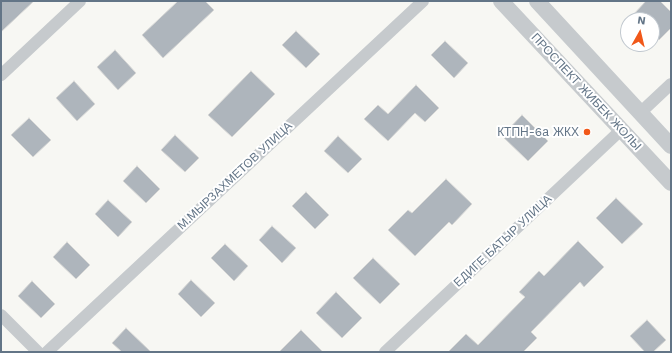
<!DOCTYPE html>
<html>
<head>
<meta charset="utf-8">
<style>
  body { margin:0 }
  #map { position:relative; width:672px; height:353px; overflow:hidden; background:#f7f7f3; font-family:"Work Sans",sans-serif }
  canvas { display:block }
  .frame { position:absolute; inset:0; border:2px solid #637587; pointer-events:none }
  .north { position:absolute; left:620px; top:12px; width:40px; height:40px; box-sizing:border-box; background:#fff; border:1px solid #c1c8cf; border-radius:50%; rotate:8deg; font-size:11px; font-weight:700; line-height:16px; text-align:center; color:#637587 }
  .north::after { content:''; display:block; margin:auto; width:14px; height:18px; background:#f15819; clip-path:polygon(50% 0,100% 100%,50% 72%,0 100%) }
</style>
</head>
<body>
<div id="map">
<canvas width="672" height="353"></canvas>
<div class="frame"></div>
<div class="north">N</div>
</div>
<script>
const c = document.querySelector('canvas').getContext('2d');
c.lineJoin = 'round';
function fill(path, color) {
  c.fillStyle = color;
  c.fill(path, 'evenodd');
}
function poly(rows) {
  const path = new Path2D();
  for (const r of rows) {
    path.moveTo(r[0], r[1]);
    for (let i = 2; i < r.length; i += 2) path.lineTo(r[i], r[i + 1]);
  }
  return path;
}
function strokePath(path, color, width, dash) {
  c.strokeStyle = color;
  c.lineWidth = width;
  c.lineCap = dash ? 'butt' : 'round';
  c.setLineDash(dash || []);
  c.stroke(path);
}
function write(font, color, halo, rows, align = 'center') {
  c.font = font + ' "Work Sans",sans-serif';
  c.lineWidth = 4;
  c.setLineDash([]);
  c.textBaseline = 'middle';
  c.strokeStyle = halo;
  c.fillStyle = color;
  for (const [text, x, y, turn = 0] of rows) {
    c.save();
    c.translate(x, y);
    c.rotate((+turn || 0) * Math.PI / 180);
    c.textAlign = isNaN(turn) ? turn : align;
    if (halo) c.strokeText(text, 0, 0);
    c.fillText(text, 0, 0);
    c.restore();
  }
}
const building = poly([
  [1,1,34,1,1,32,1,1],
  [178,1,205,1,214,10,163,58,142,35,178,1],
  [646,1,660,1,671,12,671,28,659,40,652,33,652,20,639,20,633,15,646,1],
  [296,31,320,54,306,68,282,45,296,31],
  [445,41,468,63,454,78,431,55,445,41],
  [115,50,136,73,118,90,97,67,115,50],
  [251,71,275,94,232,137,208,115,251,71],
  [74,81,95,104,77,121,56,98,74,81],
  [416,85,439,108,425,122,415,113,388,141,364,119,378,105,388,114,416,85],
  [522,115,548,141,528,161,502,136,522,115],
  [29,118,51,140,33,157,11,135,29,118],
  [175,135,199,158,185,172,161,150,175,135],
  [338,136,362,159,348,173,324,151,338,136],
  [137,166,160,189,146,203,123,181,137,166],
  [446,179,472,204,452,225,449,222,415,256,388,230,408,210,412,213,446,179],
  [306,192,329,215,315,229,292,206,306,192],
  [616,198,643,224,622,244,596,218,616,198],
  [108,200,132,222,118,237,95,214,108,200],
  [272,226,296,248,282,263,259,240,272,226],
  [578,241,604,267,584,287,580,282,531,332,537,338,523,352,448,352,466,334,478,345,525,297,519,292,539,271,544,276,578,241],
  [67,242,90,265,76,279,53,257,67,242],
  [225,244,248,266,234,281,211,258,225,244],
  [373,258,400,284,380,304,353,278,373,258],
  [191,280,215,303,201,317,178,294,191,280],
  [32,281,55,304,41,318,18,296,32,281],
  [336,292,362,318,342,338,316,313,336,292],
  [647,320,666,340,653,352,645,352,630,336,647,320],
  [126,328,151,352,122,352,112,343,126,328],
  [301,330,323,352,279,352,301,330]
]);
const minor = poly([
  [1,75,80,1],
  [640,113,671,84],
  [1,315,38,352],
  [47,352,423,1],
  [385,352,621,130]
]);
const tertiary = poly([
  [501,1,671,183],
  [537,1,671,146]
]);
const markers = [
  [587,132,4,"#f15819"]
];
const streetNames = [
  ["ПРОСПЕКТ ЖИБЕК ЖОЛЫ",586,92,47],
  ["М.МЫРЗАХМЕТОВ УЛИЦА",235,176,-43],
  ["ЕДИГЕ БАТЫР УЛИЦА",503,241,-43]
];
const poiNames = [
  ["КТПН-6а ЖКХ",579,132]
];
fill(building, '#aeb5bc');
strokePath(building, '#d8d8d6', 1);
strokePath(minor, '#c6cacd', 12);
strokePath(tertiary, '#c6cacd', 16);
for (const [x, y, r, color] of markers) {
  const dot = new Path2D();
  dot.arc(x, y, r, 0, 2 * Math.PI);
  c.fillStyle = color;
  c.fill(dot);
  strokePath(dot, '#fff', 1.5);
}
write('12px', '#637587', '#fff', streetNames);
write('12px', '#637587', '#fff', poiNames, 'right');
</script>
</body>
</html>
